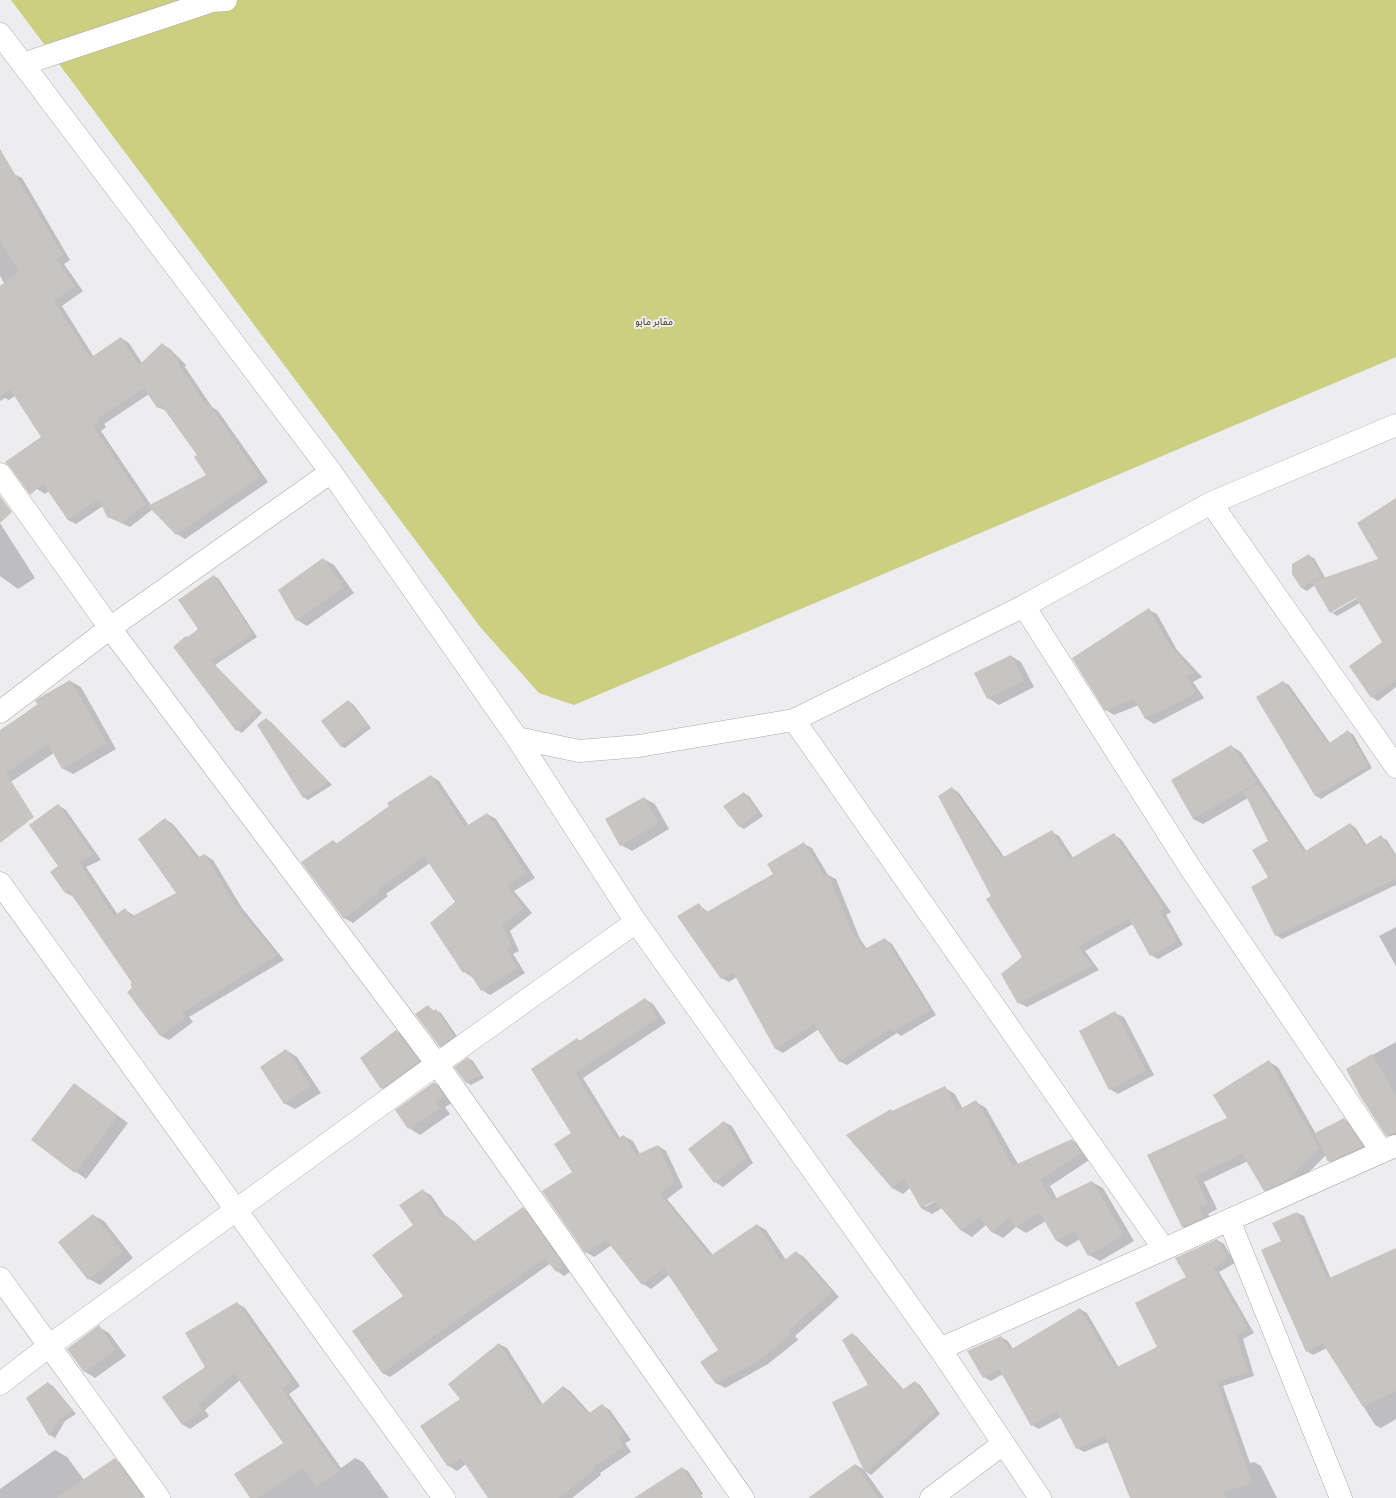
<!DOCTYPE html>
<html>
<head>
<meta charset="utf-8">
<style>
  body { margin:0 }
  canvas { display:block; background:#ededf0 }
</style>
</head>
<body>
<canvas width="1396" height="1498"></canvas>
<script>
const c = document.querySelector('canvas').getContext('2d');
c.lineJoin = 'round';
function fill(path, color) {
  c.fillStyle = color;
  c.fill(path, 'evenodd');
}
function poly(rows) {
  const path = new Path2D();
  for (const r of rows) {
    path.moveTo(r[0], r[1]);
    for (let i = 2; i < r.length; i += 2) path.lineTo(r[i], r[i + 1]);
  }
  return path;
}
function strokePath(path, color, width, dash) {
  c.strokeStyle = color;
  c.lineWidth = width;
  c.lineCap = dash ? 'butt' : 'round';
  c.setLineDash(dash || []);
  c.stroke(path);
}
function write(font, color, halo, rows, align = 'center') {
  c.font = font + ' "PT Sans Narrow","Noto Sans Arabic",sans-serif';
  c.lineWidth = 4;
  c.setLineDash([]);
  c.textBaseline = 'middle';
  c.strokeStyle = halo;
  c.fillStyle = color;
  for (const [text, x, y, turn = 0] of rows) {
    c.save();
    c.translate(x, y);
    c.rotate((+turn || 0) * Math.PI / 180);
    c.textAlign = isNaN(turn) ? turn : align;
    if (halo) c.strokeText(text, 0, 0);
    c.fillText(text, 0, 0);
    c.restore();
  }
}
const green = poly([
  [11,0,1396,0,1396,357,574,705,539,693,481,628]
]);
const shadow = poly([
  [14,174,22,178,70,260,64,264,83,291,62,306,94,357,121,338,129,343,142,363,162,344,170,349,186,365,185,367,212,407,218,411,268,482,185,539,177,534,153,509,130,527,108,517,103,506,76,524,68,520,49,491,45,494,37,489,15,457,42,437,15,396,9,400,5,398,0,401,0,309,34,333,0,276,0,182],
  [149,394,157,407,167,411,198,455,208,476,151,505,101,431,106,427,104,424],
  [1396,500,1396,687,1378,701,1372,697,1383,643,1360,603,1337,616,1331,612,1315,585,1307,591,1302,588,1309,556,1314,558,1326,579,1380,560],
  [1360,595,1361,596,1332,613,1332,610],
  [0,523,35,578,18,589,0,576],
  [323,559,334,565,354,593,307,626,297,620],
  [214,576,219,579,257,637,215,665,262,713,242,733,237,730,175,648,199,629],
  [1149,610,1157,614,1177,650,1202,677,1193,682,1204,698,1154,724,1146,719,1139,705,1114,715,1106,710],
  [1011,656,1021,662,1034,687,999,705,988,698],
  [70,681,81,687,116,749,73,774,62,768,54,753,0,789,0,731],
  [1283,682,1289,685,1330,743,1348,732,1353,734,1372,768,1321,799,1316,796],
  [348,701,353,704,371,728,345,748,340,746],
  [266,719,271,722,332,785,308,800,303,797],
  [1231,746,1241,752,1307,852,1350,824,1356,828,1367,846,1381,837,1387,840,1396,855,1396,885,1282,939,1276,935,1270,878,1269,841,1248,798,1203,824,1193,819],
  [431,776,439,781,469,826,487,814,496,819,535,878,514,891,532,913,510,931,519,951,513,954,525,973,490,995,482,990,472,977,464,972,456,902,430,863,386,894,388,896,353,923,344,918,333,841,338,844],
  [952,788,959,793,1005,858,1052,832,1059,836,1074,859,1114,835,1121,839,1171,912,1166,915,1183,945,1158,959,1151,955,1133,924,1085,951,1099,970,1027,1007,1019,1003,1024,957,993,897],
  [744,793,749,796,763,816,744,829,739,826],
  [644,798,655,804,669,829,632,851,621,845],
  [58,805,66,810,101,860,86,867,118,915,125,910,135,916,177,893,165,819,173,824,200,858,205,855,213,860,242,908,284,960,189,1017,193,1022,169,1040,161,1036,129,992,134,989,133,983,74,897,66,893,52,872,59,866],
  [804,844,812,848,828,875,836,879,860,939,867,949,885,939,892,944,936,1015,901,1036,897,1033,847,1065,839,1061,819,1029,783,1053,776,1049,737,977,729,982,721,978,699,905,708,912,774,875],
  [1396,927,1396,966,1379,936],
  [645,999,653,1004,666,1023,583,1078,620,1138,624,1136,633,1141,640,1154,658,1146,666,1151,683,1187,667,1199,713,1255,757,1225,766,1230,786,1260,796,1252,804,1257,839,1297,795,1336,798,1340,768,1364,725,1388,716,1383,719,1350,669,1275,651,1289,643,1284,612,1245,594,1257,586,1252,573,1172,572,1134,532,1070,577,1039,580,1041],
  [428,1006,434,1011,436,1010,441,1013,459,1039,445,1049,440,1046],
  [1115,1013,1124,1017,1154,1075,1118,1094,1110,1089],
  [396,1031,401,1034,424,1064,387,1091,382,1088,362,1058],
  [1396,1042,1396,1138,1393,1139,1387,1135,1347,1069],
  [286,1050,297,1057,321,1093,295,1109,284,1103],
  [468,1058,473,1061,484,1078,471,1085,466,1082],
  [1269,1062,1278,1067,1316,1134,1344,1119,1349,1122,1367,1149,1334,1164,1329,1161,1326,1155,1295,1186,1274,1196,1264,1190,1248,1161,1204,1182,1217,1209,1208,1214,1213,1223,1192,1232,1183,1227,1149,1156,1229,1118],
  [434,1083,445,1089,454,1102,445,1107,450,1114,420,1135,409,1128,397,1110],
  [75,1084,128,1123,86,1179,32,1140],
  [945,1088,955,1094,963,1109,976,1102,986,1108,1018,1164,1071,1140,1082,1146,1091,1159,1050,1186,1057,1199,1092,1182,1103,1188,1134,1241,1100,1261,1089,1255,1080,1239,1067,1247,1057,1241,1046,1221,1026,1233,1016,1227,1003,1238,992,1232,986,1225,972,1237,962,1231,942,1208,932,1214,921,1208,910,1188,903,1194,892,1188,848,1135],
  [940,1199,925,1207,925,1205],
  [724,1122,732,1126,753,1163,723,1187,715,1182],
  [423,1191,431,1195,446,1217,454,1221,475,1242,523,1208,530,1213,571,1271,564,1276,557,1271,551,1263,390,1377,382,1373,405,1296,414,1225],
  [1297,1213,1304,1216,1331,1279,1396,1253,1396,1419,1381,1428,1375,1425,1327,1348,1313,1355,1307,1351,1282,1242],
  [93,1215,104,1221,133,1258,100,1285,89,1279],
  [1217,1240,1224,1244,1235,1263,1219,1272,1254,1333,1243,1339,1254,1376,1223,1386,1250,1463,1254,1462,1261,1466,1277,1498,1131,1498,1108,1442,1084,1452,1077,1448,1061,1417,1039,1429,1032,1425,1003,1374,991,1381,984,1377,1001,1337,1008,1341,1013,1349,1080,1309,1087,1313,1119,1368,1158,1348,1188,1278],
  [237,1303,245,1308,300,1386,289,1394,341,1468,355,1458,363,1462,389,1498,251,1498,284,1443,240,1380,205,1410,209,1416,190,1429,182,1424,206,1368],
  [99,1327,109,1333,126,1356,95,1378,84,1371],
  [852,1334,857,1337,904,1390,915,1382,920,1385,940,1414,871,1475,865,1471,884,1498,810,1498,856,1465,866,1471,870,1385],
  [499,1344,507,1348,543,1405,564,1387,571,1392,590,1413,602,1405,610,1410,631,1440,625,1443,631,1452,600,1473,601,1475,572,1498,489,1498,466,1464,457,1471,449,1466,462,1399],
  [48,1383,53,1386,76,1414,65,1421,55,1438,50,1435,27,1399],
  [55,1450,67,1457,87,1484,69,1498,0,1498,0,1489],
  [115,1460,120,1463,145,1497,102,1498],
  [682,1468,688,1471,703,1494,697,1498,636,1498]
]);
const building = poly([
  [0,149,63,255,56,259,75,286,54,301,90,358,121,337,139,365,162,343,179,360,177,362,207,406,210,405,260,477,176,535,148,506,206,475,194,457,197,455,161,405,157,408,144,388,97,419,99,422,93,426,146,504,122,523,107,517,99,499,68,520,43,484,30,495,10,467,5,462,41,437,10,389,0,396,0,286,19,271,0,241],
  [0,496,12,512,0,523],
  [1396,498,1396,680,1371,698,1349,666,1382,642,1356,598,1330,613,1312,582,1378,559,1357,523],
  [1309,554,1322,576,1301,588,1292,574,1292,564],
  [323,558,344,587,296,621,278,590],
  [214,575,253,634,211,661,258,710,236,731,174,648,174,646,186,636,188,637,198,629,178,600],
  [1149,608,1169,644,1194,673,1186,677,1197,693,1145,719,1134,699,1105,711,1072,658],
  [1011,655,1024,681,987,699,974,673],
  [70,680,107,743,62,769,48,744,6,773,34,817,0,843,0,730,38,705,35,701,37,699],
  [1283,681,1328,744,1348,730,1368,766,1315,796,1256,697],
  [348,700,367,725,340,746,321,721],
  [266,718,328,782,303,798,257,725],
  [1231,745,1257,782,1193,819,1171,780],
  [431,775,465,827,487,813,527,873,507,886,524,908,502,926,512,946,506,949,518,968,481,991,468,970,463,973,430,923,455,902,424,856,379,889,380,891,344,919,301,862,333,840,336,844,389,806,387,803],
  [1258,784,1304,852,1350,823,1364,846,1381,835,1396,857,1396,879,1275,936,1251,887,1268,877,1252,850,1268,841,1244,792],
  [952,787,1002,858,1052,830,1070,859,1114,833,1164,908,1160,911,1177,941,1150,956,1129,918,1078,947,1092,966,1018,1004,1001,974,1022,957,986,899,991,896,938,796],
  [744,792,758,813,739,827,723,806],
  [644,797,659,823,620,846,605,819],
  [58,804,93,855,79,862,114,916,125,908,131,917,176,893,138,839,165,818,197,858,205,854,234,903,277,955,182,1013,185,1018,160,1036,127,992,132,988,130,984,132,983,69,891,65,893,50,872,58,866,29,825],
  [804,842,824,876,828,874,854,937,856,936,863,950,885,938,930,1010,893,1032,891,1028,839,1062,814,1024,775,1049,733,972,721,979,677,916,699,903,705,913,773,874,767,864],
  [645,998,658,1018,575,1073,617,1139,624,1135,636,1155,658,1145,675,1182,660,1194,710,1256,757,1224,782,1262,796,1251,832,1292,788,1331,791,1335,760,1360,716,1384,700,1362,718,1350,664,1268,642,1285,606,1240,585,1253,542,1191,572,1172,554,1144,571,1133,531,1069,577,1038,579,1041],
  [428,1005,433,1011,436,1009,454,1036,440,1047,415,1014],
  [1115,1011,1146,1071,1109,1090,1079,1031],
  [396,1030,419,1061,381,1089,360,1058],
  [286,1049,311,1086,284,1104,260,1067],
  [1372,1054,1396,1096,1396,1132,1386,1136,1360,1096,1346,1069],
  [468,1057,480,1075,466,1083,454,1067],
  [1269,1060,1319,1148,1286,1181,1264,1191,1242,1154,1195,1176,1208,1204,1199,1208,1204,1217,1182,1227,1147,1155,1227,1118,1213,1095],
  [434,1082,444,1096,435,1101,440,1108,408,1129,395,1110],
  [74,1083,118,1116,75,1173,31,1140],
  [945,1086,957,1111,976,1100,1013,1166,1072,1139,1082,1153,1040,1180,1052,1200,1092,1181,1124,1235,1088,1256,1074,1231,1056,1241,1040,1213,1015,1227,1009,1217,992,1233,979,1217,961,1231,935,1201,921,1208,904,1178,892,1188,846,1135,891,1109,892,1111],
  [1344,1118,1363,1146,1328,1162,1315,1133],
  [724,1121,746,1158,714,1183,688,1149],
  [423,1189,443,1219,447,1216,473,1242,523,1207,564,1266,556,1272,545,1258,382,1373,352,1331,403,1296,372,1255,413,1225,399,1205],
  [1297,1212,1327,1279,1396,1248,1396,1391,1363,1407,1323,1344,1306,1352,1261,1250,1281,1241,1272,1223],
  [93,1214,123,1252,88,1280,58,1242],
  [1217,1239,1228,1259,1213,1268,1248,1329,1236,1335,1248,1372,1217,1382,1252,1483,1224,1492,1227,1498,1130,1498,1105,1436,1076,1449,1057,1411,1031,1426,999,1369,983,1378,967,1351,1001,1336,1010,1350,1080,1308,1115,1368,1157,1347,1135,1303,1186,1277,1175,1258],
  [237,1302,293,1381,282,1389,339,1471,316,1487,303,1468,258,1498,250,1498,234,1474,283,1443,234,1373,198,1405,202,1411,182,1425,162,1397,205,1367,185,1333],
  [99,1325,116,1350,84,1372,67,1349],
  [852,1333,902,1390,915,1381,936,1411,865,1473,832,1402,868,1385,842,1340],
  [499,1343,540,1406,563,1386,588,1414,602,1404,624,1435,618,1438,624,1447,592,1468,594,1470,559,1498,488,1498,461,1458,448,1467,420,1426,460,1399,448,1384],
  [48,1382,72,1411,60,1419,49,1436,26,1398],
  [115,1458,143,1498,56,1498],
  [855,1464,879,1498,808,1498],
  [682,1467,703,1498,634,1498]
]);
const minor = poly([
  [0,34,331,472,517,738,636,922,940,1349,1040,1498],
  [23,64,212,1,226,0],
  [0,474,110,628,437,1064,743,1498],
  [1211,503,1396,767],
  [1024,606,1191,869,1382,1152],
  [0,712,110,628,331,472],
  [794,720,1164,1249],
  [517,738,579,751,639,746,794,720,1024,606,1211,503,1396,425],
  [0,883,444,1498],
  [1229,1220,1341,1498],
  [0,1278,159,1498],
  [940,1349,1395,1146],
  [0,1384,49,1346,437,1064,636,922],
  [931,1498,1003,1444]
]);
const parkNames = [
  ["مقابر مايو",654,322]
];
fill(green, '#cbcf7f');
fill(shadow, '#0003');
fill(building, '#c7c4c1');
strokePath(minor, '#ababaf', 23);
strokePath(minor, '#fff', 22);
write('10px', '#3a3b16', '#ededf0', parkNames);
</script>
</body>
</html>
